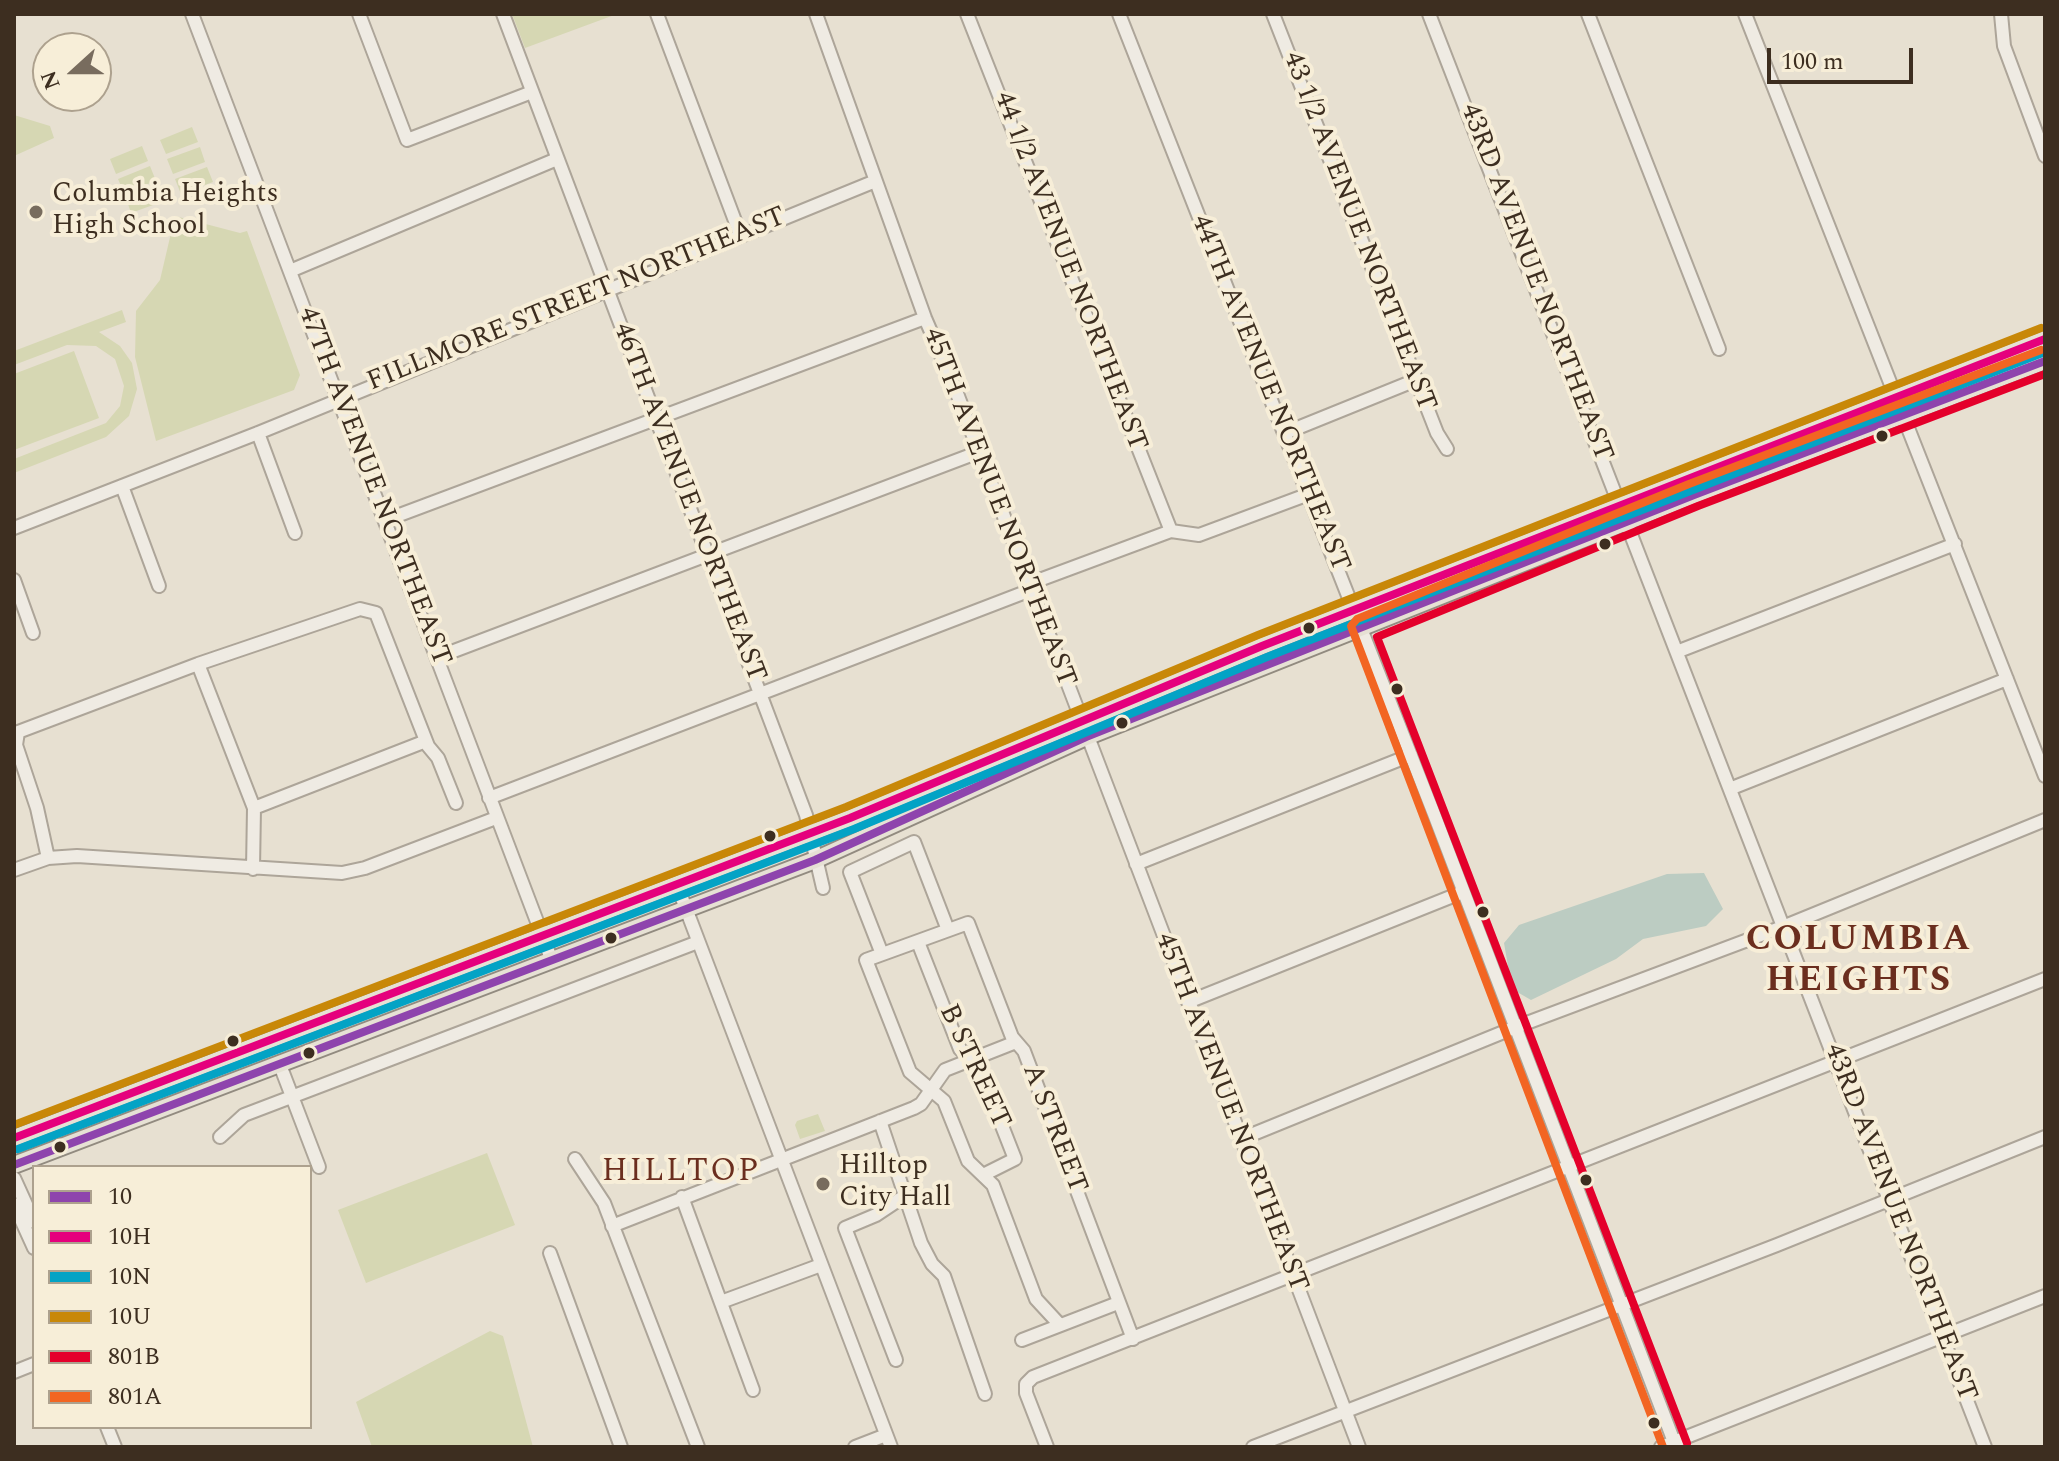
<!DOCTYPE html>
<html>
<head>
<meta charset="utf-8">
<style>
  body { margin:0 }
  #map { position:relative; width:2059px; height:1461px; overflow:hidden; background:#e7e0d1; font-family:Spectral,serif }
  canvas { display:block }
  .frame { position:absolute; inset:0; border:16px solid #3d2e20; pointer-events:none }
  .legend { position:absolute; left:32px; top:1165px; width:280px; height:264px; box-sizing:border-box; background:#f7eed8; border:2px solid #ada18e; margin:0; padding:10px 14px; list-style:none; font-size:24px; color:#3d2e20 }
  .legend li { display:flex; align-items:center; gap:16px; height:40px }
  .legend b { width:40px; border:2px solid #ada18e }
  .north { position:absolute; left:32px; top:32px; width:80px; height:80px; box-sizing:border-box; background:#f7eed8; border:2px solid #ada18e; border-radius:50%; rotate:249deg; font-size:22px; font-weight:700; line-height:32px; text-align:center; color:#3d2e20 }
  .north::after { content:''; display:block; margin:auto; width:28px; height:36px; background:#786c5e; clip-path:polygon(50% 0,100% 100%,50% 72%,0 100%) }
  .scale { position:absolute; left:1767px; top:48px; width:146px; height:36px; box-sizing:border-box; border:4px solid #3d2e20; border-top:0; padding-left:10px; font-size:24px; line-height:28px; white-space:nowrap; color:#3d2e20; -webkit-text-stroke:6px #f7eed8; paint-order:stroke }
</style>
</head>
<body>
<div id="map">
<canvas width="2059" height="1461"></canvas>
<div class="frame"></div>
<ul class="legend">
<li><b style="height:10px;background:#8e44ad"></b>10</li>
<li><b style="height:10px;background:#e5007d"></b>10H</li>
<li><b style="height:10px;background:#03a3c5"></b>10N</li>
<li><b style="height:10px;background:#c88808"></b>10U</li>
<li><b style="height:10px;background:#e4002b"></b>801B</li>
<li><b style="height:10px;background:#f26522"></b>801A</li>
</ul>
<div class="north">N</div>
<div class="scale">100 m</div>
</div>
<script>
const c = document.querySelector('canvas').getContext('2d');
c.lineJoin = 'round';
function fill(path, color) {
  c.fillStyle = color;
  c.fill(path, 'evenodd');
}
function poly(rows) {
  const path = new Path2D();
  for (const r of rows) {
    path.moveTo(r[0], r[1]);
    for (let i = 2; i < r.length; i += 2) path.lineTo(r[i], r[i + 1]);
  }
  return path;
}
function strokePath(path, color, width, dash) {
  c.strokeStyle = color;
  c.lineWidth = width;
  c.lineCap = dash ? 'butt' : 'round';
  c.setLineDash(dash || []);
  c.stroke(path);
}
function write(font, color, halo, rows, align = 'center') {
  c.font = font + ' Spectral,serif';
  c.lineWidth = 8;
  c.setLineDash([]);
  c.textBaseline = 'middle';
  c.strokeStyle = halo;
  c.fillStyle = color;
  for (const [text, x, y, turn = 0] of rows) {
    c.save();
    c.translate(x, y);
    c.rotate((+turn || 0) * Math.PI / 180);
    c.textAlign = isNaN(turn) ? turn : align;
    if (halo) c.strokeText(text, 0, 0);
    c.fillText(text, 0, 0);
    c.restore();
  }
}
const green = poly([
  [512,14,617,14,525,48],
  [14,115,50,126,54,138,14,156],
  [192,127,198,142,166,154,160,140],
  [142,146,148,161,116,174,110,159],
  [200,147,205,162,173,174,167,159],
  [150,166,156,181,124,193,118,179],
  [207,167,213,182,181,194,175,179],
  [158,186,164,201,131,213,126,198],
  [175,216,240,233,247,231,300,375,294,390,156,441,135,357,136,311,160,280],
  [122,310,126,322,99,332,120,346,132,363,137,389,129,416,106,437,14,473,14,459,106,423,120,406,124,386,115,359,96,346,67,345,14,365,14,351],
  [74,351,99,418,14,450,14,374],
  [818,1114,825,1131,800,1139,795,1125,797,1121],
  [487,1153,515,1225,366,1283,338,1210],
  [490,1331,503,1336,533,1447,372,1447,356,1402]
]);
const water = poly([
  [1704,873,1723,909,1706,926,1643,939,1616,959,1531,1000,1512,989,1504,943,1519,925,1667,874]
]);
const minor = poly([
  [192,14,552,961],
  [359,14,407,140,532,92],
  [503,14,806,815,823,888],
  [657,14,740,234],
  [816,14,925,318,953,383,1359,1447],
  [967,14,1171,531],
  [1119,14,1434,814,1676,1447],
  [1273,14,1437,433,1447,449],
  [1429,14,1985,1447],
  [1588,14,1719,349],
  [1745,14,2045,776],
  [2001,14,2004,46,2045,156],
  [290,271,557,159],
  [258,433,295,533],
  [1285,433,1416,380],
  [122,486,159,586],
  [386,520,925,318],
  [14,528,258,433,873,182],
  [14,580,33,633],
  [1679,651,1955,544],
  [438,657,979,452],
  [198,664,254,808,253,869],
  [1732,788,2007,679],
  [489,798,1023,593,1042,579,1171,531,1199,535,1309,494],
  [254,808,426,741],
  [48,858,37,808,16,745,18,732,198,664,360,609,376,613,428,746,438,758,456,803],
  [1136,864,1411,755],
  [14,870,48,858,77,856,342,873,365,868,496,818],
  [677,885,891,1447],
  [918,942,960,1049,980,1070,1015,1159,983,1175],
  [882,954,850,872,914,842,948,930],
  [1188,1002,1463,892],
  [280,1065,319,1167],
  [880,1121,921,1243,932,1264,944,1276,985,1394],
  [220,1137,244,1115,698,942],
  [1241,1139,1516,1027,1785,926,2045,820],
  [575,1159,604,1203,698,1447],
  [14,1178,34,1222],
  [682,1197,753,1390],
  [14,1204,34,1248],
  [612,1226,914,1108,921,1104,945,1070,1016,1042],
  [550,1253,621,1447],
  [721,1302,821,1265],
  [1060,1325,1036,1299,993,1185,968,1161,944,1101,910,1072,866,960,968,923,1012,1037,1024,1051,1133,1339],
  [1022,1340,1118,1303],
  [896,1360,845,1228,876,1215,906,1195],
  [14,1372,34,1364],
  [107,1427,115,1447],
  [855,1447,886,1435],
  [1047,1447,1026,1393,1026,1384,1033,1377,2045,979],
  [1253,1447,1777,1245,2045,1137],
  [1661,1447,2045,1296]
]);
const major = poly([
  [14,1138,850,818,1262,646,2045,339],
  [14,1165,815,860,1086,737,1694,495,2045,361]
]);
const bus1 = poly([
  [14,1165,815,860,1086,737,1694,495,2045,361]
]);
const bus2 = poly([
  [14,1138,850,818,1262,646,2045,339]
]);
const bus3 = poly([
  [18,1149,854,829,1267,657,2045,352]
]);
const bus4 = poly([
  [14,1125,846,807,1258,635,2041,328]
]);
const bus5 = poly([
  [1687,1443,1377,637,1698,506,2045,374]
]);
const bus6 = poly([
  [1663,1447,1351,626,1357,619,1689,484,2041,350]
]);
const markers = [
  [36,212,8,"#786c5e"],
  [1882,436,7,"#3d2e20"],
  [1605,544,7,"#3d2e20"],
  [1309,628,7,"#3d2e20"],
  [1397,689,7,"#3d2e20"],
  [1122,723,7,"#3d2e20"],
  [770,836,7,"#3d2e20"],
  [1483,912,7,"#3d2e20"],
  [611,938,7,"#3d2e20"],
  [233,1041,7,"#3d2e20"],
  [309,1053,7,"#3d2e20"],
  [60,1147,7,"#3d2e20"],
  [1586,1180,7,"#3d2e20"],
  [823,1184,8,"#786c5e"],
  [1654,1423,7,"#3d2e20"]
];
const poiNames = [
  ["Columbia Heights",52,196],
  ["High School",52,228],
  ["Hilltop",839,1168],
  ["City Hall",839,1200]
];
const streetNames = [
  ["43 1/2 AVENUE NORTHEAST",1358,232,69],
  ["44 1/2 AVENUE NORTHEAST",1069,272,69],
  ["43RD AVENUE NORTHEAST",1535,283,69],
  ["FILLMORE STREET NORTHEAST",577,301,-22],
  ["44TH AVENUE NORTHEAST",1269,394,68],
  ["47TH AVENUE NORTHEAST",373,487,69],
  ["46TH AVENUE NORTHEAST",688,503,69],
  ["45TH AVENUE NORTHEAST",998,508,69],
  ["B STREET",973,1067,65],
  ["45TH AVENUE NORTHEAST",1230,1113,69],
  ["A STREET",1053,1129,69],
  ["43RD AVENUE NORTHEAST",1899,1223,69]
];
const quarterNames = [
  ["HILLTOP",681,1174]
];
const districtNames = [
  ["COLUMBIA",1859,942],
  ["HEIGHTS",1859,983]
];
fill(green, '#d6d7b3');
fill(water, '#bcccc2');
strokePath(minor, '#ada599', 16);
strokePath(major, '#928b80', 20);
strokePath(minor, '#efebe3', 12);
strokePath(major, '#e6e1d4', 16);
strokePath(bus1, '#8e44ad', 8);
strokePath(bus2, '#e5007d', 8);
strokePath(bus3, '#03a3c5', 8);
strokePath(bus4, '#c88808', 8);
strokePath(bus5, '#e4002b', 8);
strokePath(bus6, '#f26522', 8);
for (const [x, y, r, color] of markers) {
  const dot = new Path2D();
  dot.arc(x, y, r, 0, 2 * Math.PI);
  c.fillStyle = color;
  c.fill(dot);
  strokePath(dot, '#f7eed8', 3);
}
write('28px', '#3d2e20', '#f7eed8', poiNames, 'left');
write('28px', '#3d2e20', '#f7eed8', streetNames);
c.letterSpacing = '2px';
write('32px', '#6b2e1e', '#f7eed8', quarterNames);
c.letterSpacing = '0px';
c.letterSpacing = '2px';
write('bold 36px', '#6b2e1e', '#f7eed8', districtNames);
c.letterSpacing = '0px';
</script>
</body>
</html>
